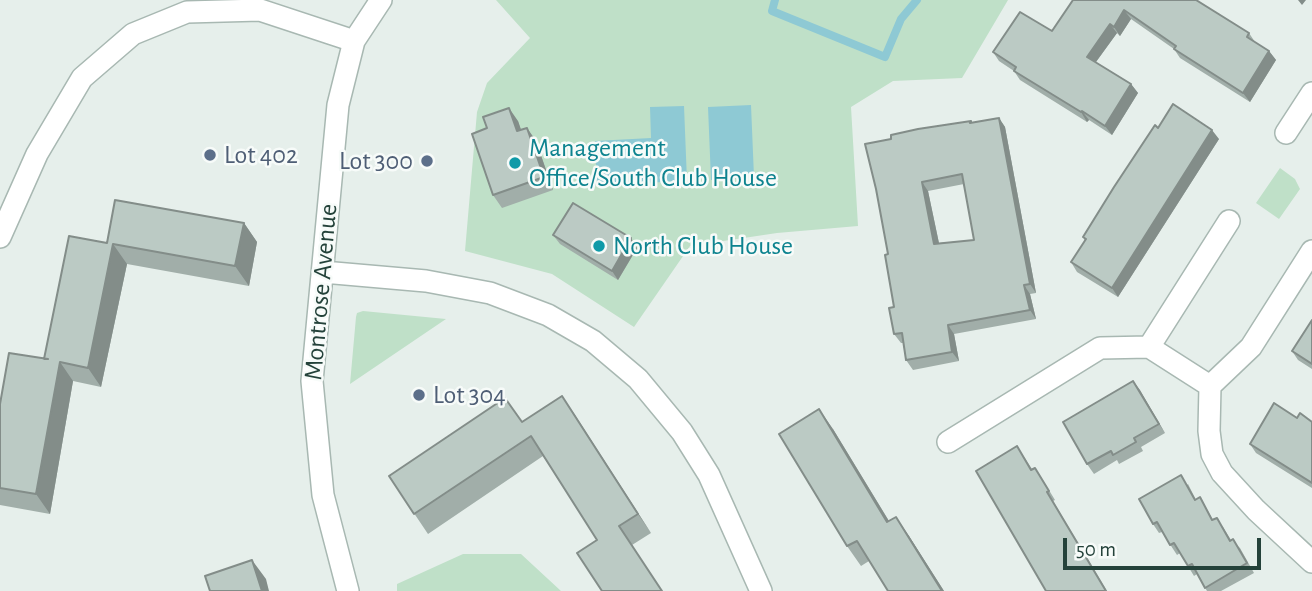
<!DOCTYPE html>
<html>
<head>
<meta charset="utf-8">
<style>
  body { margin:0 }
  #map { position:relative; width:1312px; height:591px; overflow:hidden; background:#e6efeb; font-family:"Alegreya Sans",sans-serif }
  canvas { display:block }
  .scale { position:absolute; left:1063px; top:538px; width:198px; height:32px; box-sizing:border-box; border:4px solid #24423a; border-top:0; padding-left:9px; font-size:21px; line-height:24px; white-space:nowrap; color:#24423a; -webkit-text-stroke:5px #f7fbf9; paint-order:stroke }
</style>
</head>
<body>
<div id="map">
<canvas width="1312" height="591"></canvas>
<div class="scale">50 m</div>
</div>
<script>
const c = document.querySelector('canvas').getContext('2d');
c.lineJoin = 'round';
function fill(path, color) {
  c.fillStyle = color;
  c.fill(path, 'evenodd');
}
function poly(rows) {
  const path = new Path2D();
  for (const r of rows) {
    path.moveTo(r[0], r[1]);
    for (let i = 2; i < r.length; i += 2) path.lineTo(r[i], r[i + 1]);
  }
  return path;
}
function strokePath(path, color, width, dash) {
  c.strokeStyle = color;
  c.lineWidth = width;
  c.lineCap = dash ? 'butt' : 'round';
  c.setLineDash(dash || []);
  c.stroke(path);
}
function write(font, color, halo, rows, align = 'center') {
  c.font = font + ' "Alegreya Sans",sans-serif';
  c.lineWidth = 5;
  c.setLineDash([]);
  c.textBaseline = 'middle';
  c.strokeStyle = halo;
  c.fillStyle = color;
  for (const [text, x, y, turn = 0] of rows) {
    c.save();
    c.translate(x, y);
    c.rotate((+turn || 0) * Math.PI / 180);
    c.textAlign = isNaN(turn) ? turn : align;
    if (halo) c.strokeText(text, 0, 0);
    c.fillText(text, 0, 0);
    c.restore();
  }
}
const green = poly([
  [496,0,1008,0,962,78,893,81,851,107,858,226,777,233,690,246,634,327,552,274,465,251,477,112,487,83,530,38],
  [1280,168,1295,179,1300,189,1279,219,1256,203],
  [363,311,446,319,350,384,356,317,357,313],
  [463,554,521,554,561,591,397,591,397,584]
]);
const water = poly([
  [751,105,754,177,711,180,708,107],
  [684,106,687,181,597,185,595,141,651,138,650,107]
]);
const stream = poly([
  [775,0,772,11,885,57,901,19,917,0]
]);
const minor = poly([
  [1286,133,1312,93],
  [1229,221,1149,347,1210,386,1209,431,1212,454,1222,473,1256,510,1312,562],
  [0,237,37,154,82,78,133,34,187,12,260,10,354,41],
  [323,272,426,281,490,293,548,315,593,341,638,379,682,432,709,475,761,591],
  [1210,386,1251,347,1312,251],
  [948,442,1100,348,1149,347],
  [348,591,323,495,312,381,338,105,354,41,381,0]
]);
const wall = poly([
  [1073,0,1249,33,1255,42,1269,51,1276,60,1250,102,1180,58,1174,49,1131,19,1120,36,1117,33,1096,62,1131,84,1138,93,1112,135,1089,120,1087,122,1020,80,1014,71,999,61,993,52,1052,31],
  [999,118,1005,127,1036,293,1030,294,1036,319,954,334,959,361,913,370,906,360,903,343,901,343,894,334,894,307,888,254,891,139],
  [964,184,974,240,939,243,928,191],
  [518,121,521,130,527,128,536,141,553,190,502,208,493,195],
  [1158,128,1219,139,1118,297,1077,272,1071,262,1085,241,1083,237],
  [244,223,257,242,249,286,127,264,101,387,73,381,50,514,0,505,0,404,44,359,107,243],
  [553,235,637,248,618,280,560,244],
  [1312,320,1312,369,1298,360,1292,351],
  [1133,381,1165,433,1141,447,1143,451,1119,464,1117,460,1094,474,1087,464],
  [562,396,651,533,632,545,662,591,602,591,597,540,543,456,428,534,389,476,522,422],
  [1297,418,1312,422,1312,488,1256,453,1250,444],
  [833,429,889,521,909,536,944,591,888,591,869,561,861,566,847,546],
  [1017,446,1032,469,1035,468,1041,477,1055,500,1053,501,1107,591,1046,591],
  [1188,484,1196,500,1200,497,1213,520,1223,527,1231,540,1240,548,1254,573,1221,591,1207,591,1197,574,1194,576,1180,553,1177,555,1162,532,1159,533,1153,524]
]);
const shadedWall = poly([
  [1298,0,1306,0,1302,5],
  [1124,10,1131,19,1120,36,1114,27],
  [1110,24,1117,33,1093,66,1087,57],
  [1269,51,1276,60,1250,102,1243,93],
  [1131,84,1138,93,1112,135,1105,126],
  [509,108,518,121,526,144,517,131],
  [1082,111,1089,120,1087,122,1081,112],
  [999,118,1005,127,1036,293,1030,284],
  [527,128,536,141,553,190,544,177],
  [1212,130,1219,139,1118,297,1112,288],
  [922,182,928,191,941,253,934,244],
  [244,223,257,242,249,286,235,266],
  [631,238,637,248,618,280,612,271],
  [113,244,127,264,101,387,88,368],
  [1024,285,1030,294,1036,319,1030,310],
  [948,325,954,334,959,361,952,352],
  [60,362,73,381,50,514,36,494],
  [1133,381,1140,390,1165,433,1159,424],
  [562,396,575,415,651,533,638,514],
  [819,409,833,429,901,541,887,522],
  [896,517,909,536,944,591,942,591],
  [252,560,266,579,269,591,262,591]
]);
const building = poly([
  [1073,0,1196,0,1249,33,1247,37,1269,51,1243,93,1174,49,1176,46,1124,10,1114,27,1110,24,1087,57,1131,84,1105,126,1082,111,1081,112,1014,71,1016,67,993,52,1020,12,1052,31,1073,0],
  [1173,104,1212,130,1112,288,1071,262,1086,239,1083,237,1114,187,1155,125,1158,128,1173,104],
  [509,108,517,131,527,128,544,177,493,195,472,134,487,128,483,117,509,108],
  [999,118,1030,284,1024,285,1030,310,948,325,952,352,906,360,902,333,894,334,889,308,894,307,885,255,888,254,876,189,865,144,891,139,891,135,918,129,971,121,970,123,999,118],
  [962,174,974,240,934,244,922,182,962,174],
  [115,200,244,223,235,266,113,244,88,368,60,362,36,494,0,488,0,404,9,353,48,359,44,359,69,236,107,243,115,200],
  [573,203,631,238,612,271,553,235,573,203],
  [1312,320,1312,364,1292,351,1312,320],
  [1133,381,1159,424,1134,438,1136,442,1113,455,1111,451,1087,464,1063,422,1133,381],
  [562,396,638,514,619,526,662,591,602,591,577,553,597,540,531,436,414,514,389,476,505,398,522,422,562,396],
  [1274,403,1297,418,1300,413,1312,422,1312,483,1250,444,1274,403],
  [819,409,887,522,896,517,942,591,888,591,857,541,847,546,779,434,819,409],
  [1017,446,1031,470,1035,468,1049,491,1047,492,1106,591,1046,591,976,471,1017,446],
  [1181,475,1195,500,1200,497,1212,520,1217,518,1230,541,1233,539,1247,563,1205,588,1192,564,1188,566,1174,543,1170,545,1157,522,1153,524,1139,499,1181,475],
  [252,560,262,591,210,591,205,576,252,560]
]);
const markers = [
  [210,155,7,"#5c6f8a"],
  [427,161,7,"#5c6f8a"],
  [515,163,7,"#0f9aa8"],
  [599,246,7,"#0f9aa8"],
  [419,395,7,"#5c6f8a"]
];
const cultureNames = [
  ["Management",529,148],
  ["Office/South Club House",529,178],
  ["North Club House",613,246]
];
const serviceNames = [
  ["Lot 402",224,155],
  ["Lot 300",413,161,"right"],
  ["Lot 304",433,395]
];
const streetNames = [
  ["Montrose Avenue",321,292,-85]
];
fill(green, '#bfe0c8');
fill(water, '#8ec9d4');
strokePath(stream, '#8ec9d4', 8);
strokePath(minor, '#a8b8b2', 24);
strokePath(minor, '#fff', 21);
fill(wall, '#a1aea9');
fill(shadedWall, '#838d89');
fill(building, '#bbcac4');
strokePath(building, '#838d89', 2);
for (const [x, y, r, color] of markers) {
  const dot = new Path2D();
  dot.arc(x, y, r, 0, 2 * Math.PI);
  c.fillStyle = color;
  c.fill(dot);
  strokePath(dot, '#f7fbf9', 2.5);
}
write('26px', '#0d838f', '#f7fbf9', cultureNames, 'left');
write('26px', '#4e5e75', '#f7fbf9', serviceNames, 'left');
write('26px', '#24423a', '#f7fbf9', streetNames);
</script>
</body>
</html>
